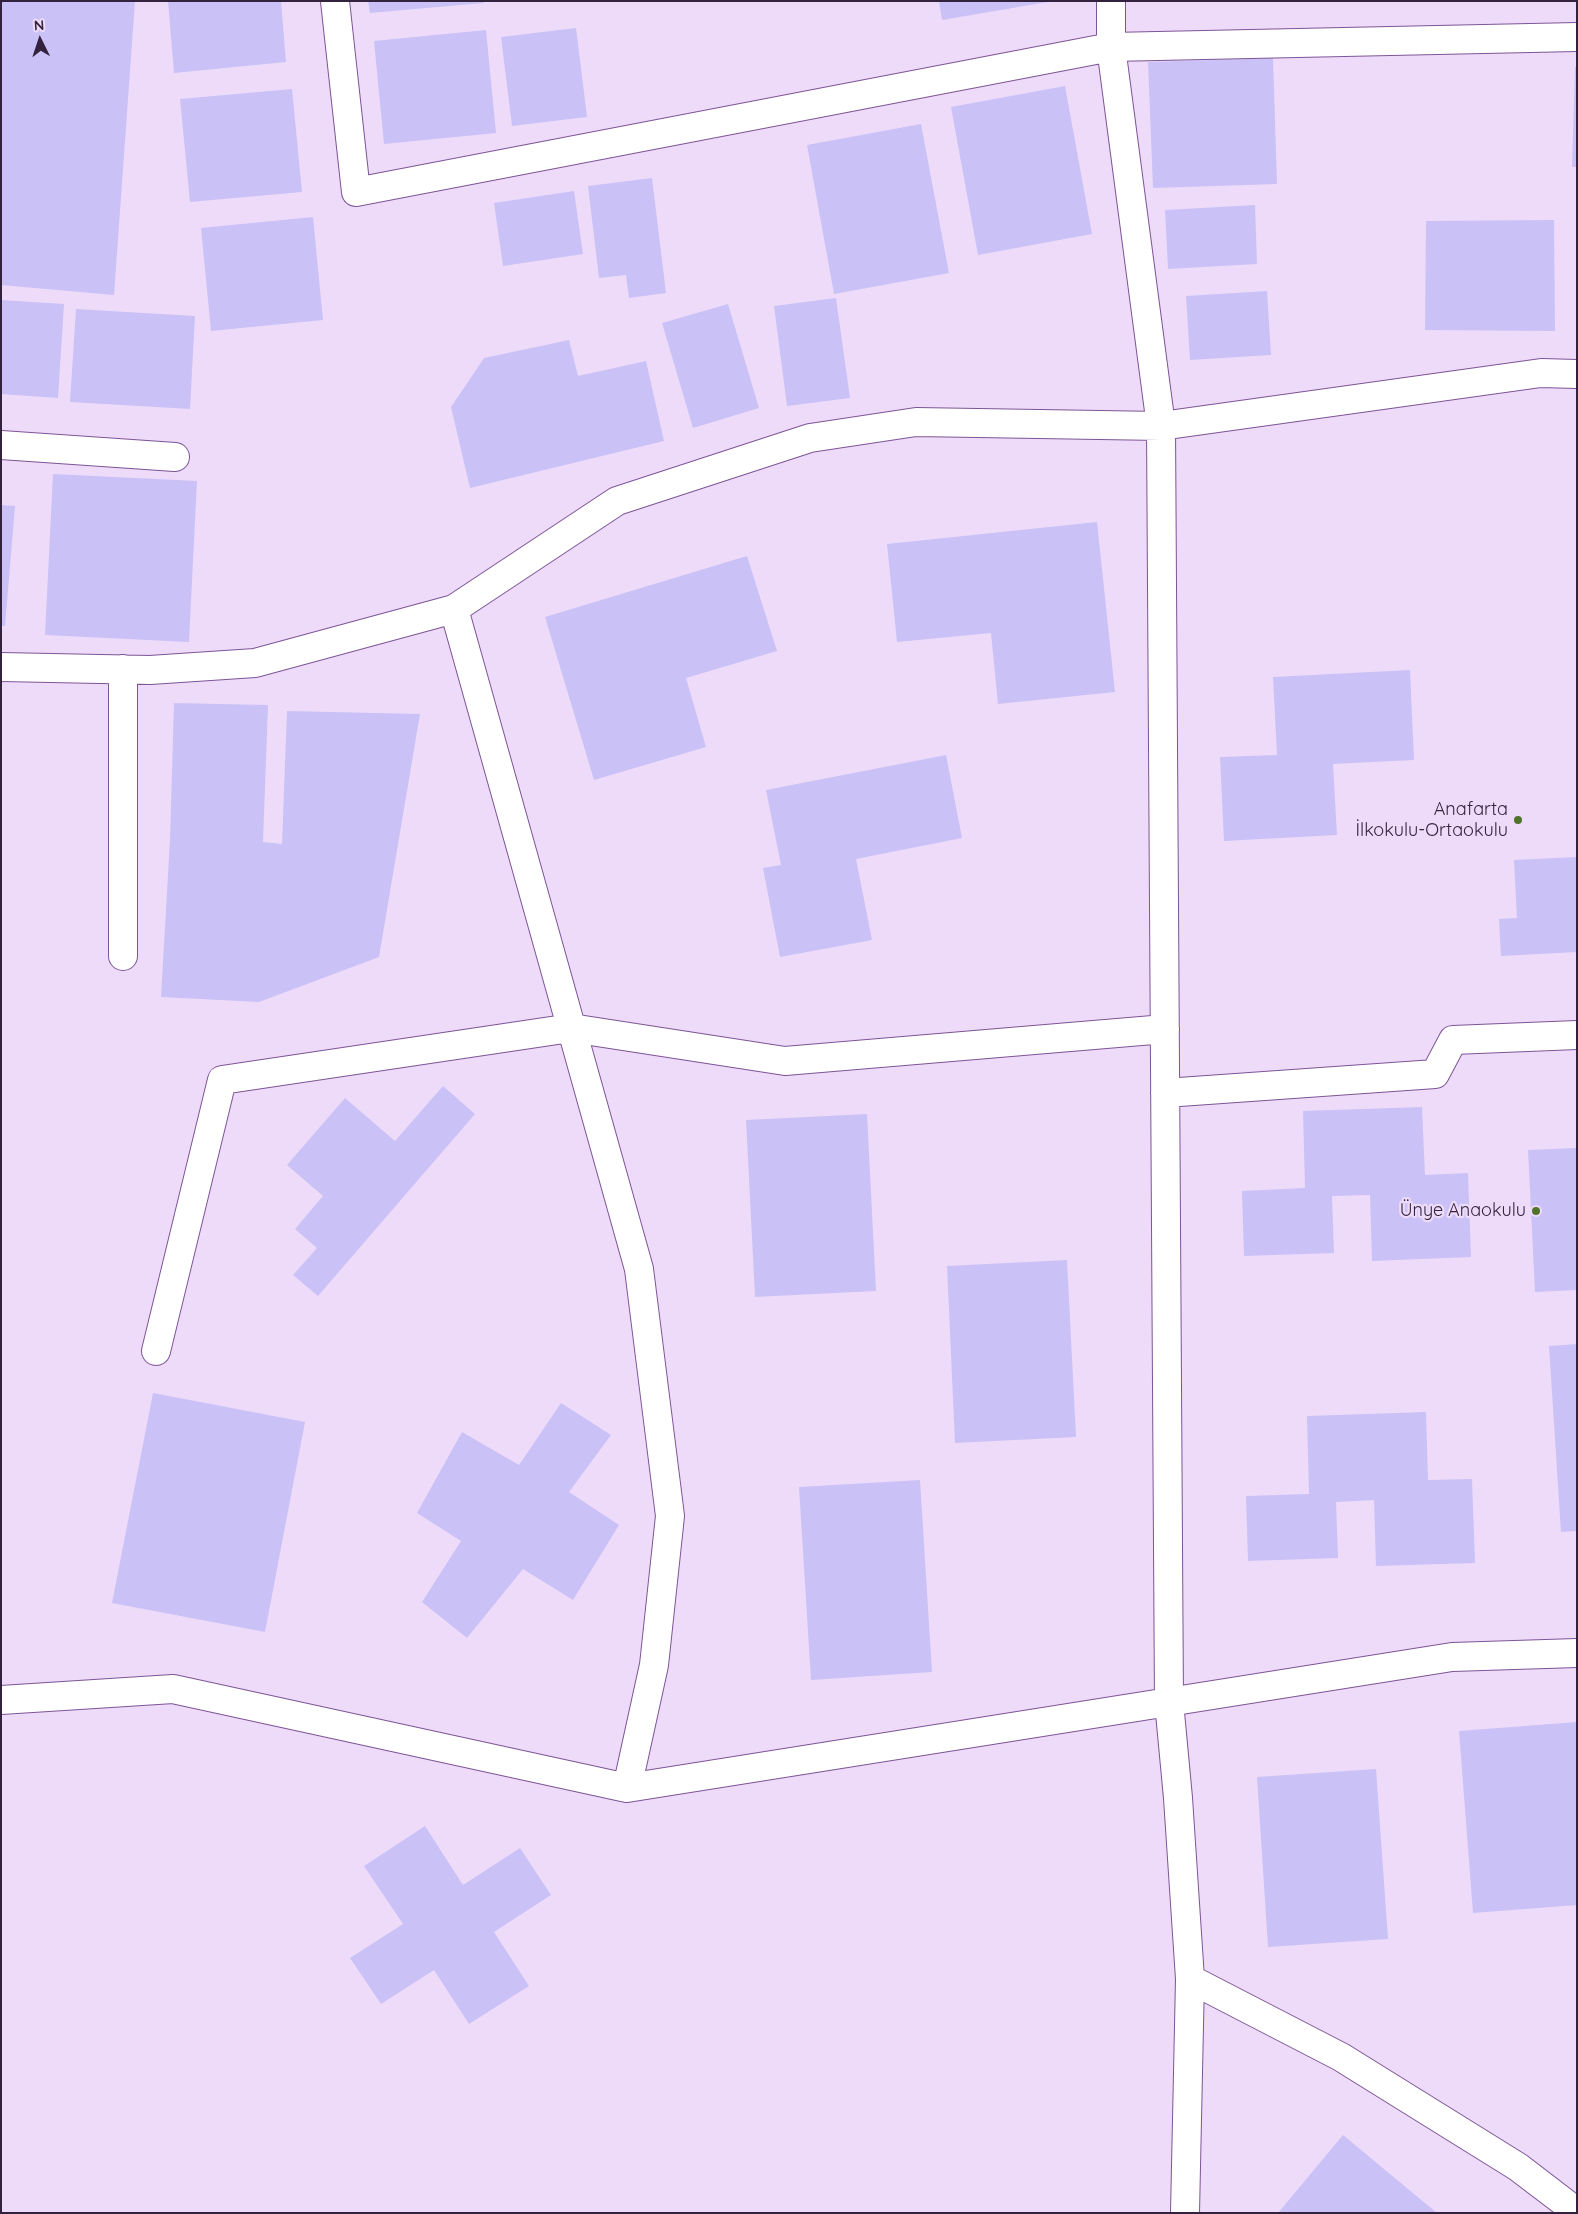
<!DOCTYPE html>
<html>
<head>
<meta charset="utf-8">
<style>
  body { margin:0 }
  #map { position:relative; width:1578px; height:2214px; overflow:hidden; background:#eddbf9; font-family:Quicksand,sans-serif }
  canvas { display:block }
  .frame { position:absolute; inset:0; border:2px solid #33223e; pointer-events:none }
  .north { position:absolute; left:15px; top:15px; width:50px; height:50px; -webkit-text-stroke:4px #eddbf9; paint-order:stroke; rotate:356deg; font-size:14px; font-weight:700; line-height:20px; text-align:center; color:#33223e }
  .north::after { content:''; display:block; margin:auto; width:18px; height:22px; background:#33223e; clip-path:polygon(50% 0,100% 100%,50% 72%,0 100%) }
</style>
</head>
<body>
<div id="map">
<canvas width="1578" height="2214"></canvas>
<div class="frame"></div>
<div class="north">N</div>
</div>
<script>
const c = document.querySelector('canvas').getContext('2d');
c.lineJoin = 'round';
function fill(path, color) {
  c.fillStyle = color;
  c.fill(path, 'evenodd');
}
function poly(rows) {
  const path = new Path2D();
  for (const r of rows) {
    path.moveTo(r[0], r[1]);
    for (let i = 2; i < r.length; i += 2) path.lineTo(r[i], r[i + 1]);
  }
  return path;
}
function strokePath(path, color, width, dash) {
  c.strokeStyle = color;
  c.lineWidth = width;
  c.lineCap = dash ? 'butt' : 'round';
  c.setLineDash(dash || []);
  c.stroke(path);
}
function write(font, color, halo, rows, align = 'center') {
  c.font = font + ' Quicksand,sans-serif';
  c.lineWidth = 4.5;
  c.setLineDash([]);
  c.textBaseline = 'middle';
  c.strokeStyle = halo;
  c.fillStyle = color;
  for (const [text, x, y, turn = 0] of rows) {
    c.save();
    c.translate(x, y);
    c.rotate((+turn || 0) * Math.PI / 180);
    c.textAlign = isNaN(turn) ? turn : align;
    if (halo) c.strokeText(text, 0, 0);
    c.fillText(text, 0, 0);
    c.restore();
  }
}
const building = poly([
  [1,1,135,1,114,295,1,285],
  [168,1,281,1,286,62,174,73],
  [368,1,483,1,484,3,370,13],
  [939,1,1048,1,1048,2,942,20],
  [576,28,587,117,512,126,501,37],
  [486,30,496,133,384,144,374,41],
  [1273,58,1277,184,1153,188,1148,62],
  [1575,67,1577,67,1577,167,1572,167],
  [1065,86,1092,234,978,255,951,107],
  [292,89,302,192,190,202,180,99],
  [921,124,949,273,834,294,807,145],
  [652,178,666,293,629,298,626,275,599,278,588,186],
  [574,191,583,254,503,266,494,203],
  [1255,205,1257,264,1168,269,1165,210],
  [313,217,323,320,211,331,201,228],
  [1554,220,1555,331,1425,330,1426,221],
  [1267,291,1271,355,1190,360,1186,296],
  [836,298,850,398,787,406,774,306],
  [1,300,64,304,58,398,1,394],
  [728,304,759,408,693,428,662,323],
  [76,309,195,316,190,409,70,402],
  [569,340,578,376,646,361,664,441,470,488,451,407,484,358],
  [53,474,197,481,189,642,45,635],
  [1,505,15,506,5,626,1,626],
  [1097,522,1115,692,998,704,991,633,897,642,887,544],
  [747,556,777,651,686,678,706,747,594,780,545,617],
  [1410,670,1414,760,1333,764,1337,835,1224,841,1220,757,1277,755,1273,677],
  [174,703,268,705,263,842,282,844,287,711,420,714,379,957,259,1002,161,997,170,840],
  [946,755,962,838,856,859,872,940,780,957,763,868,781,865,766,790],
  [1577,857,1577,952,1501,956,1499,919,1517,918,1514,860],
  [443,1086,475,1114,318,1296,293,1275,317,1248,295,1229,323,1196,287,1165,345,1098,395,1141],
  [1422,1107,1425,1175,1468,1173,1471,1257,1372,1261,1370,1195,1332,1196,1334,1253,1244,1256,1242,1191,1305,1188,1303,1111],
  [867,1114,876,1291,755,1297,746,1120],
  [1577,1148,1577,1290,1535,1292,1528,1150],
  [1067,1260,1076,1437,955,1443,947,1266],
  [1577,1344,1577,1531,1561,1532,1549,1346],
  [153,1393,305,1422,265,1632,112,1603],
  [561,1403,611,1435,569,1492,619,1525,573,1600,523,1569,467,1638,422,1602,461,1541,417,1513,462,1432,519,1465],
  [1426,1412,1428,1480,1472,1479,1475,1563,1376,1566,1374,1500,1336,1502,1338,1558,1248,1561,1246,1496,1309,1494,1307,1416],
  [920,1480,932,1672,811,1680,799,1487],
  [1577,1722,1577,1905,1473,1913,1459,1731],
  [1376,1769,1388,1939,1268,1947,1257,1777],
  [425,1826,463,1885,520,1848,551,1895,494,1932,529,1986,469,2024,434,1970,381,2004,350,1958,403,1924,364,1866],
  [1343,2135,1437,2213,1278,2213]
]);
const minor = poly([
  [335,1,356,192,1111,47,1161,426,1169,1702,1178,1798,1190,1979,1341,2057,1518,2167,1577,2212],
  [1111,1,1111,47,1577,37],
  [1,445,175,457],
  [454,609,639,1269,670,1516,654,1665,627,1788],
  [1,667,150,670,255,663,454,609,617,501,810,438,916,422,1161,426,1541,373,1577,374],
  [123,669,123,956],
  [1165,1093,1435,1074,1453,1040,1577,1035],
  [156,1351,222,1080,571,1028,785,1061,1165,1029],
  [1,1700,173,1689,627,1788,1452,1657,1577,1653],
  [1185,2213,1190,1979]
]);
const markers = [
  [1518,820,5,"#50732b"],
  [1536,1211,5,"#50732b"]
];
const poiNames = [
  ["Anafarta",1508,810],
  ["İlkokulu-Ortaokulu",1508,831],
  ["Ünye Anaokulu",1526,1211]
];
fill(building, '#cac2f6');
strokePath(minor, '#7d5596', 30);
strokePath(minor, '#fff', 28);
for (const [x, y, r, color] of markers) {
  const dot = new Path2D();
  dot.arc(x, y, r, 0, 2 * Math.PI);
  c.fillStyle = color;
  c.fill(dot);
  strokePath(dot, '#eddbf9', 2);
}
write('18px', '#33223e', '#eddbf9', poiNames, 'right');
</script>
</body>
</html>
